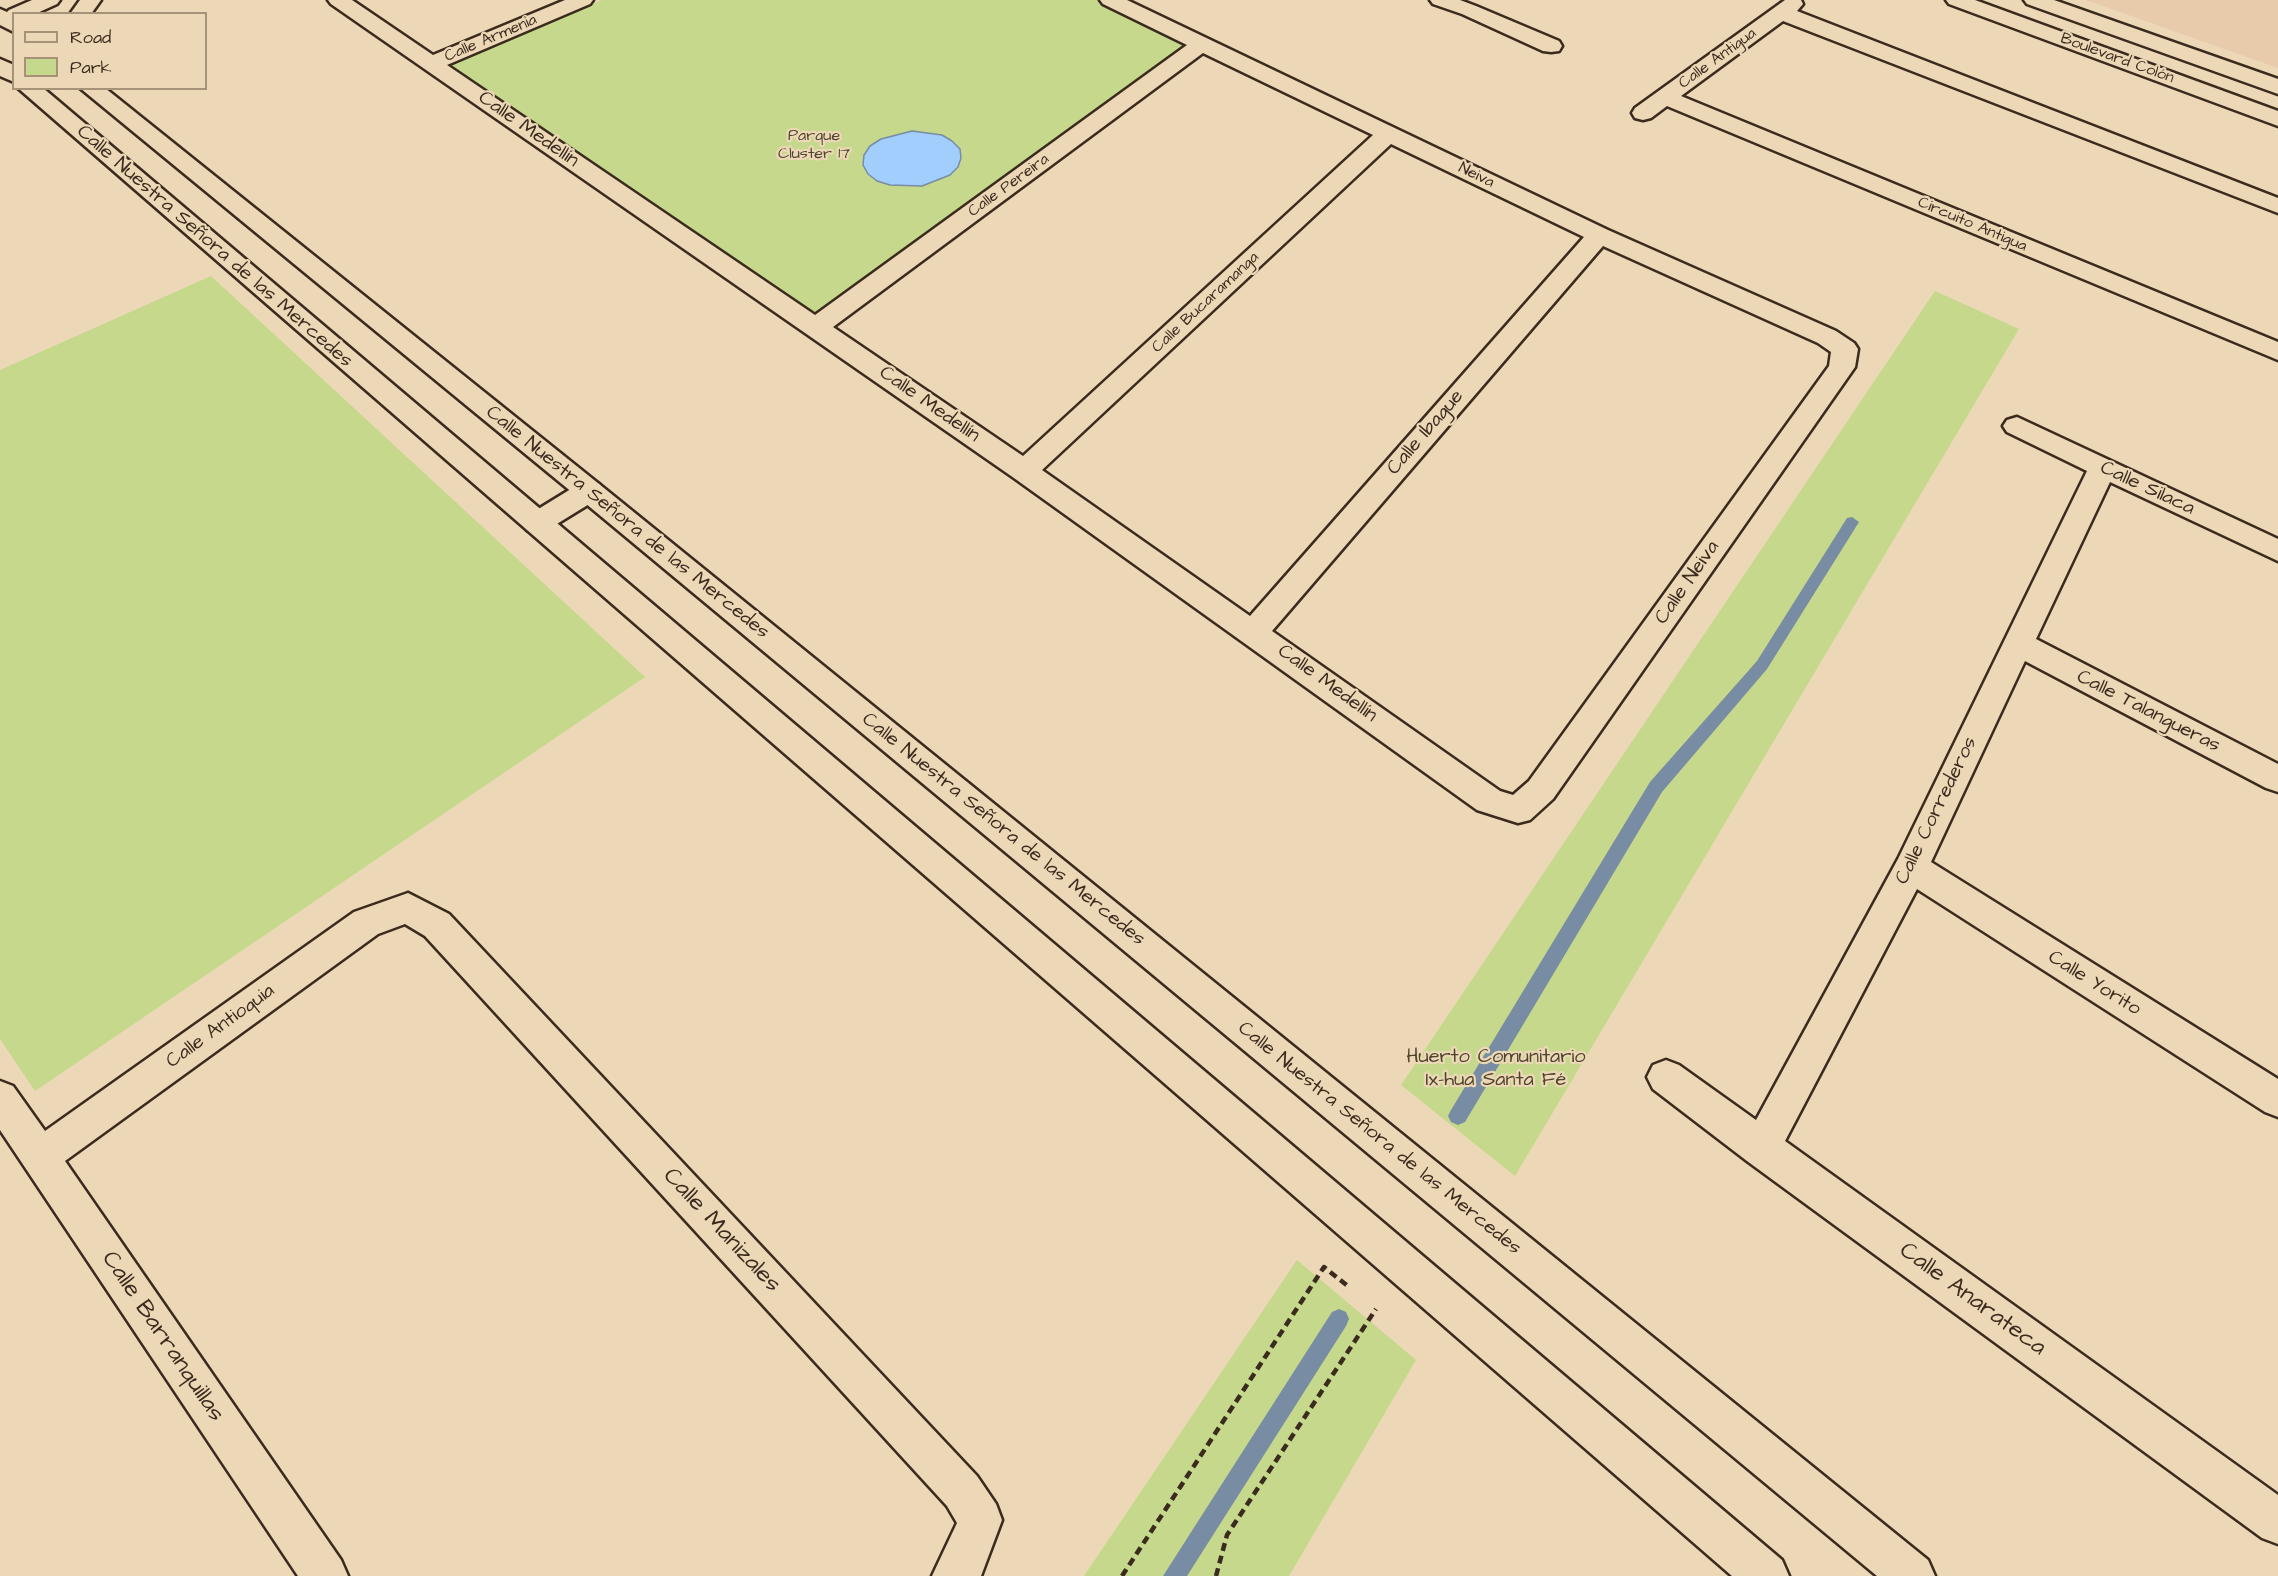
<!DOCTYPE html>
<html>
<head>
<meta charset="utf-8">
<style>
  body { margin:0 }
  #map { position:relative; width:2278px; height:1576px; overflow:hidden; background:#ecd8b6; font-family:"Architects Daughter",sans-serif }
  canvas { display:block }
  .legend { position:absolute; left:12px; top:12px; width:195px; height:78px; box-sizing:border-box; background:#ecd8b6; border:2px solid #a59279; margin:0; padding:8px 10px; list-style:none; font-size:18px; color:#3b2a1e }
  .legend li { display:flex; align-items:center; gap:12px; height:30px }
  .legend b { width:30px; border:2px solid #a59279 }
</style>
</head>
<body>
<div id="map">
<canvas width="2278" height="1576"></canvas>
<ul class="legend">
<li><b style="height:8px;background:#ecd8b6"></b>Road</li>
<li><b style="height:16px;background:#c5d88c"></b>Park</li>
</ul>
</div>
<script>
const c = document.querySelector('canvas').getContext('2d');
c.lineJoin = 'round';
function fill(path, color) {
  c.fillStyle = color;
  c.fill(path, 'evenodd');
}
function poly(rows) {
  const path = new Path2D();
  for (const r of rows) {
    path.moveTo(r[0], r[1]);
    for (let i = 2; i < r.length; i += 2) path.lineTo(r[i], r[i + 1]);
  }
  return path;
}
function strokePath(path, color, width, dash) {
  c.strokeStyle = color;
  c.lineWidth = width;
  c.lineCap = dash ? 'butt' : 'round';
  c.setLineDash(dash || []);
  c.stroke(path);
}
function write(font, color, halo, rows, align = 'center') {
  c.font = font + ' "Architects Daughter",sans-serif';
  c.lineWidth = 4.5;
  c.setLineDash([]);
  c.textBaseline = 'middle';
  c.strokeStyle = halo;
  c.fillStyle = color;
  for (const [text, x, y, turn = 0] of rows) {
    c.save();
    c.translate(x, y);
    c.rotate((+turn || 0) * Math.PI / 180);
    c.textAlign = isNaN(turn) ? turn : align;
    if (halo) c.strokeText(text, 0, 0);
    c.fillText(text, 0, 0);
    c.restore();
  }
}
const built = poly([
  [2086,0,2278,0,2278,68]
]);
const green = poly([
  [602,0,1105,0,1197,42,815,326,450,64],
  [211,276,645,677,35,1091,0,1039,0,370],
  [1935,291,2019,329,1515,1176,1401,1085],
  [1297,1260,1416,1360,1289,1576,1084,1576]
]);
const water = poly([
  [912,131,942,135,952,141,960,149,961,158,958,167,950,175,922,186,890,185,877,181,868,174,863,165,864,155,870,146,881,139,912,131]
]);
const stream = poly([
  [1852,517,1859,522,1767,669,1662,792,1465,1122,1458,1125,1451,1122,1448,1116,1451,1110,1650,782,1757,661,1847,518,1852,517],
  [1339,1309,1346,1312,1349,1319,1346,1326,1187,1576,1163,1576,1332,1312,1339,1309]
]);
const path = poly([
  [1122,1576,1324,1267,1349,1287],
  [1216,1576,1227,1535,1376,1309]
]);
const minor = poly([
  [328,0,352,0,433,55,565,0,593,0,590,4,447,65,815,315,1187,45,1103,4,1100,0,1127,0,1608,230,1836,331,1854,343,1858,349,1855,367,1553,799,1530,820,1518,823,1477,810,1014,478,331,4,328,0],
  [1203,53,1373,135,1023,456,833,327,1203,53],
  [1391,144,1584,237,1250,616,1042,470,1391,144],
  [1603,246,1818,343,1831,352,1829,366,1529,781,1513,795,1500,791,1272,631,1603,246],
  [1430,0,1460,0,1476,6,1559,41,1562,46,1559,51,1551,52,1543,51,1462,14,1433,4,1430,0],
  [1785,0,1801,0,1803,4,1797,11,2278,198,2278,213,1783,21,1681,96,2278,342,2278,360,1667,106,1651,118,1643,120,1635,118,1632,113,1635,108,1785,0],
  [2017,417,2278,539,2278,561,2110,482,2036,639,2278,764,2278,792,2266,788,2025,661,1931,862,2278,1079,2278,1117,2265,1112,1917,889,1785,1141,2278,1495,2278,1544,2262,1538,1747,1161,1653,1089,1647,1077,1653,1065,1666,1060,1679,1065,1756,1120,1898,859,2087,471,2007,432,2003,426,2007,420,2017,417],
  [589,481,599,484,603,491,599,498,547,530,537,533,527,530,523,523,527,516,579,484,589,481],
  [408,893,449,914,977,1476,996,1504,1002,1520,981,1576,932,1576,957,1523,947,1506,425,936,405,924,378,934,65,1161,341,1560,348,1576,298,1576,0,1130,0,1081,13,1086,45,1131,354,912,408,893]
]);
const tertiary = poly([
  [80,0,101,0,91,14,70,14,80,0],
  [0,9,14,15,14,32,0,25,0,9],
  [0,59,14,65,14,82,0,76,0,59],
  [18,88,43,88,1782,1560,1789,1576,1732,1576,18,88],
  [80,88,105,88,599,484,1928,1560,1935,1576,1877,1576,579,498,80,88]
]);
const secondary = poly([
  [32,0,60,0,57,4,35,14,14,14,14,20,9,18,5,14,9,10,32,0],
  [1946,0,1975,0,2278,111,2278,126,1949,4,1946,0],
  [2024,0,2054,0,2278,79,2278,94,2027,4,2024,0]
]);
const farStreetnames = [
  ["Calle Armenia",491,39,-23],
  ["Calle Antigua",1718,59,-36],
  ["Boulevard Colón",2117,59,20],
  ["Neiva",1476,176,26],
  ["Calle Pereira",1009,186,-36],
  ["Circuito Antigua",1972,225,23],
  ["Calle Bucaramanga",1206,303,-43]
];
const farParknames = [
  ["Parque",814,137],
  ["Cluster 17",814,155]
];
const streetNames = [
  ["Calle Medellín",528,130,35],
  ["Calle Nuestra Señora de las Mercedes",214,247,41],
  ["Calle Medellín",929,405,35],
  ["Calle Ibague",1426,433,-49],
  ["Calle Silaca",2147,489,25],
  ["Calle Nuestra Señora de las Mercedes",627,523,39],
  ["Calle Neiva",1688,583,-55],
  ["Calle Medellín",1327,684,36],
  ["Calle Talangueras",2148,712,27],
  ["Calle Correderos",1937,811,-64],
  ["Calle Nuestra Señora de las Mercedes",1003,830,39],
  ["Calle Yorito",2094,984,32],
  ["Calle Antioquia",221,1027,-36],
  ["Calle Nuestra Señora de las Mercedes",1379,1139,39]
];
const parkNames = [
  ["Huerto Comunitario",1496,1058],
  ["Ix-hua Santa Fé",1496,1081]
];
const nearStreetnames = [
  ["Calle Manizales",721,1231,47],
  ["Calle Anarateca",1972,1300,36],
  ["Calle Barranquillas",162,1337,56]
];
fill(built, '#e7cbab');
fill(green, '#c5d88c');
fill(water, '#a1cefc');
strokePath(water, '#788ca3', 1.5);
fill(stream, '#788ca3');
strokePath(minor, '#3b2a1e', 5);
strokePath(tertiary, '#3b2a1e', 5);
strokePath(secondary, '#3b2a1e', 5);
strokePath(path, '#3b2a1e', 4.5, [8, 5]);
fill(minor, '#ecd8b6');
fill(tertiary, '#ecd8b6');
fill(secondary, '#ecd8b6');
write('16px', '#3b2a1e', '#ecd8b6', farStreetnames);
write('16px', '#50442e', '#ecd8b6', farParknames);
write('20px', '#3b2a1e', '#ecd8b6', streetNames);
write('20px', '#50442e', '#ecd8b6', parkNames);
write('24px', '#3b2a1e', '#ecd8b6', nearStreetnames);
</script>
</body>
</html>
